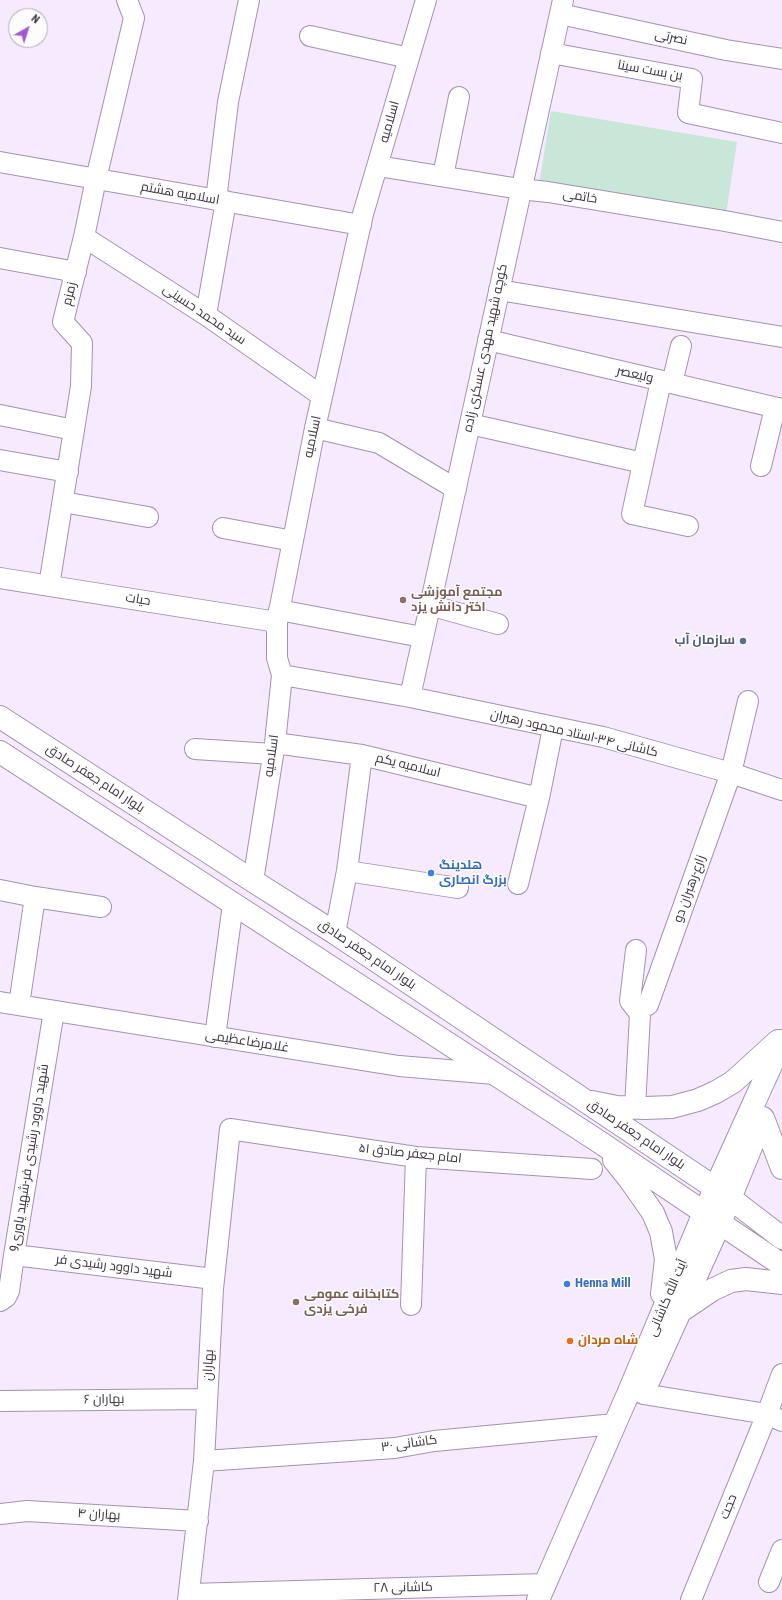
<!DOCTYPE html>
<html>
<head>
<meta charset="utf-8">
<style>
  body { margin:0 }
  #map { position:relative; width:782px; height:1600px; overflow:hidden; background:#f6eafe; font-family:"Roboto Condensed",sans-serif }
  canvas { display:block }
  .north { position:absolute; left:8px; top:8px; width:40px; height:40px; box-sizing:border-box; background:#fcfcfc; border:1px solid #afacb0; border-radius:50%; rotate:39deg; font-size:11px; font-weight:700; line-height:16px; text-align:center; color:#3b333f }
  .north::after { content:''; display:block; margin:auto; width:14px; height:18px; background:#9f5acf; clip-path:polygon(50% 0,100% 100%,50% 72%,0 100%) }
</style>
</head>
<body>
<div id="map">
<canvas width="782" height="1600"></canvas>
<div class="north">N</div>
</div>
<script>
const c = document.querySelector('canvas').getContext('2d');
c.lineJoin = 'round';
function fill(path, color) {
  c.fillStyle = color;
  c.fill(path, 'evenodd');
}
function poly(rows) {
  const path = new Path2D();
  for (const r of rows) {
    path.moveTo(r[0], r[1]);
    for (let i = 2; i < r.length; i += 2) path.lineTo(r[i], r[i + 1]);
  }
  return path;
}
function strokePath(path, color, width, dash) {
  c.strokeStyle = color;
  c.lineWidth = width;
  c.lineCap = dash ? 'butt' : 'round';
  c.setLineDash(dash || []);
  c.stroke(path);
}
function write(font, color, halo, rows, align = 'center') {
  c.font = font + ' "Roboto Condensed",Cairo,sans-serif';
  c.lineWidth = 3;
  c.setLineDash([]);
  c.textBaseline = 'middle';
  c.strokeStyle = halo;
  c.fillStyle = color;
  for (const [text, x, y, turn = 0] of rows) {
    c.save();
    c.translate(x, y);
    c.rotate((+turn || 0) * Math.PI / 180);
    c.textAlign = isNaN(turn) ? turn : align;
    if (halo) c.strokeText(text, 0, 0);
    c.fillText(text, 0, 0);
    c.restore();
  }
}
const green = poly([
  [551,111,737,142,725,221,538,190]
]);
const minor = poly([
  [560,14,726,50,782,59],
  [310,36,409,58],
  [551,53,692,79,688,113,782,133],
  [0,162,361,225],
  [378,166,520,189,548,192,725,221,782,232],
  [443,176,459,97],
  [216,200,228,102,249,0],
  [84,237,206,315,322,396],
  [0,258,76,272],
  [499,290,782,337],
  [206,315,226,201],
  [488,340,782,409],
  [661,381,632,514,688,526],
  [672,383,681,346],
  [0,415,74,430],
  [470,424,643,463],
  [315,428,379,443,456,489],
  [0,460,68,472],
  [761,466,775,408],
  [63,502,148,517],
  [223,528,293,541],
  [0,578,277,622],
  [49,586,81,386,82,343,63,322,84,237,96,179,134,18,127,0],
  [429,605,498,624],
  [279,610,422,637],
  [282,675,410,697,603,737,731,773,782,790],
  [410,697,563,0],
  [275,743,362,755,539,798],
  [195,749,273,754],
  [347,871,458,888],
  [253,881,275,743,282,675,277,658,277,622,315,428,363,214,426,0],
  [518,884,539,798,553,728],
  [0,890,35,897,19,1005],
  [35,897,101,907],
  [335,933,347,871,362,755],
  [0,1002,399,1066,495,1074],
  [648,1005,731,773,748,701],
  [215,1037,233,904],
  [635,1108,640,1014,630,1001,636,950],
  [14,1255,214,1279],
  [0,1301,6,1297,9,1291,14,1255,54,1011],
  [411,1305,416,1157],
  [643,1394,767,1414,782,1421],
  [0,1401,207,1399],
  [204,1461,395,1448,434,1441,615,1424],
  [0,1514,27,1511,198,1521],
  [769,1582,782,1550],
  [190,1594,545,1584],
  [188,1600,204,1461,213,1289,230,1129,416,1157,592,1169],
  [691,1600,767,1414,782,1374]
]);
const major = poly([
  [0,717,253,881,335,933,730,1198,782,1238],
  [0,752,601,1143,782,1265],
  [592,1102,617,1107,645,1108,672,1107,698,1100,716,1092,733,1082,778,1041],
  [763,1118,782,1168],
  [614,1160,630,1180,653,1213,661,1232,666,1259,662,1294],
  [681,1311,712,1290,731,1281,746,1279,782,1283],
  [649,1380,720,1223,762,1120],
  [538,1600,628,1394,704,1213,782,1041]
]);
const markers = [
  [403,600,4,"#8d6e63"],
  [743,641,4,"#5c6f8a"],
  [431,873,4,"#3f7fe0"],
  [567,1284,4,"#3f7fe0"],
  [296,1302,4,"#8d6e63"],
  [570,1341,4,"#e8710a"]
];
const streetNames = [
  ["نصرتی",671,38,12],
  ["بن بست سینا",650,71,10],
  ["اسلامیه",390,122,-74],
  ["اسلامیه هشتم",180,194,10],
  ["خاتمی",580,197,9],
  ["زمزم",70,294,-76],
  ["سید محمد حسینی",204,315,34],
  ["کوچه شهید مهدی عسکری زاده",486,348,-78],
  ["ولیعصر",635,375,13],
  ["اسلامیه",313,437,-78],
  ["حیات",138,600,9],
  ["کاشانی ۳۴-استاد محمود رهبران",574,734,13],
  ["اسلامیه",272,756,-82],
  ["اسلامیه یکم",408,766,14],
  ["بلوار امام جعفر صادق",95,779,33],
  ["زارع-رهبران دو",690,889,-70],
  ["بلوار امام جعفر صادق",367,955,34],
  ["غلامرضاعظیمی",247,1042,9],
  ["بلوار امام جعفر صادق",636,1135,34],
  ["امام جعفر صادق ۵۱",410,1154,6],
  ["شهید داوود رشیدی فر-شهید یاوری9",30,1158,-81],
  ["شهید داوود رشیدی فر",114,1267,7],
  ["آیت الله کاشانی",668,1298,-67],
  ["بهاران",209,1365,-87],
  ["بهاران ۶",104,1400,-1],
  ["کاشانی ۳۰",409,1444,-8],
  ["حجت",729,1507,-68],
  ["بهاران ۴",99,1515,3],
  ["کاشانی ۲۸",403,1588,-1]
];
const educationNames = [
  ["مجتمع آموزشی",411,593],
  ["اختر دانش یزد",411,608],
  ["کتابخانه عمومی",304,1295],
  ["فرخی یزدی",304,1310]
];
const serviceNames = [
  ["سازمان آب",735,641]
];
const shopNames = [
  ["هلدینگ",439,866],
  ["بزرگ انصاری",439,881],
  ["Henna Mill",575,1284]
];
const foodNames = [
  ["شاه مردان",578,1341]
];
fill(green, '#c9e7d8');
strokePath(minor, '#a592b1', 22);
strokePath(major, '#a592b1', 24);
strokePath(minor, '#fff', 20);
strokePath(major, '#fff', 22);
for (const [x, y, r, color] of markers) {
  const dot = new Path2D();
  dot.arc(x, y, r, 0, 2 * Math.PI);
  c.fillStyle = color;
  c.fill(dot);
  strokePath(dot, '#fcfcfc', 1.5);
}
write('13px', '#3b333f', '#fcfcfc', streetNames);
write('bold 13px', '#785e54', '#fcfcfc', educationNames, 'left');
write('bold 13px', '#4e5e75', '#fcfcfc', serviceNames, 'right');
write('bold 13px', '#366cbe', '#fcfcfc', shopNames, 'left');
write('bold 13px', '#c56008', '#fcfcfc', foodNames, 'left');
</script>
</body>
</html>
